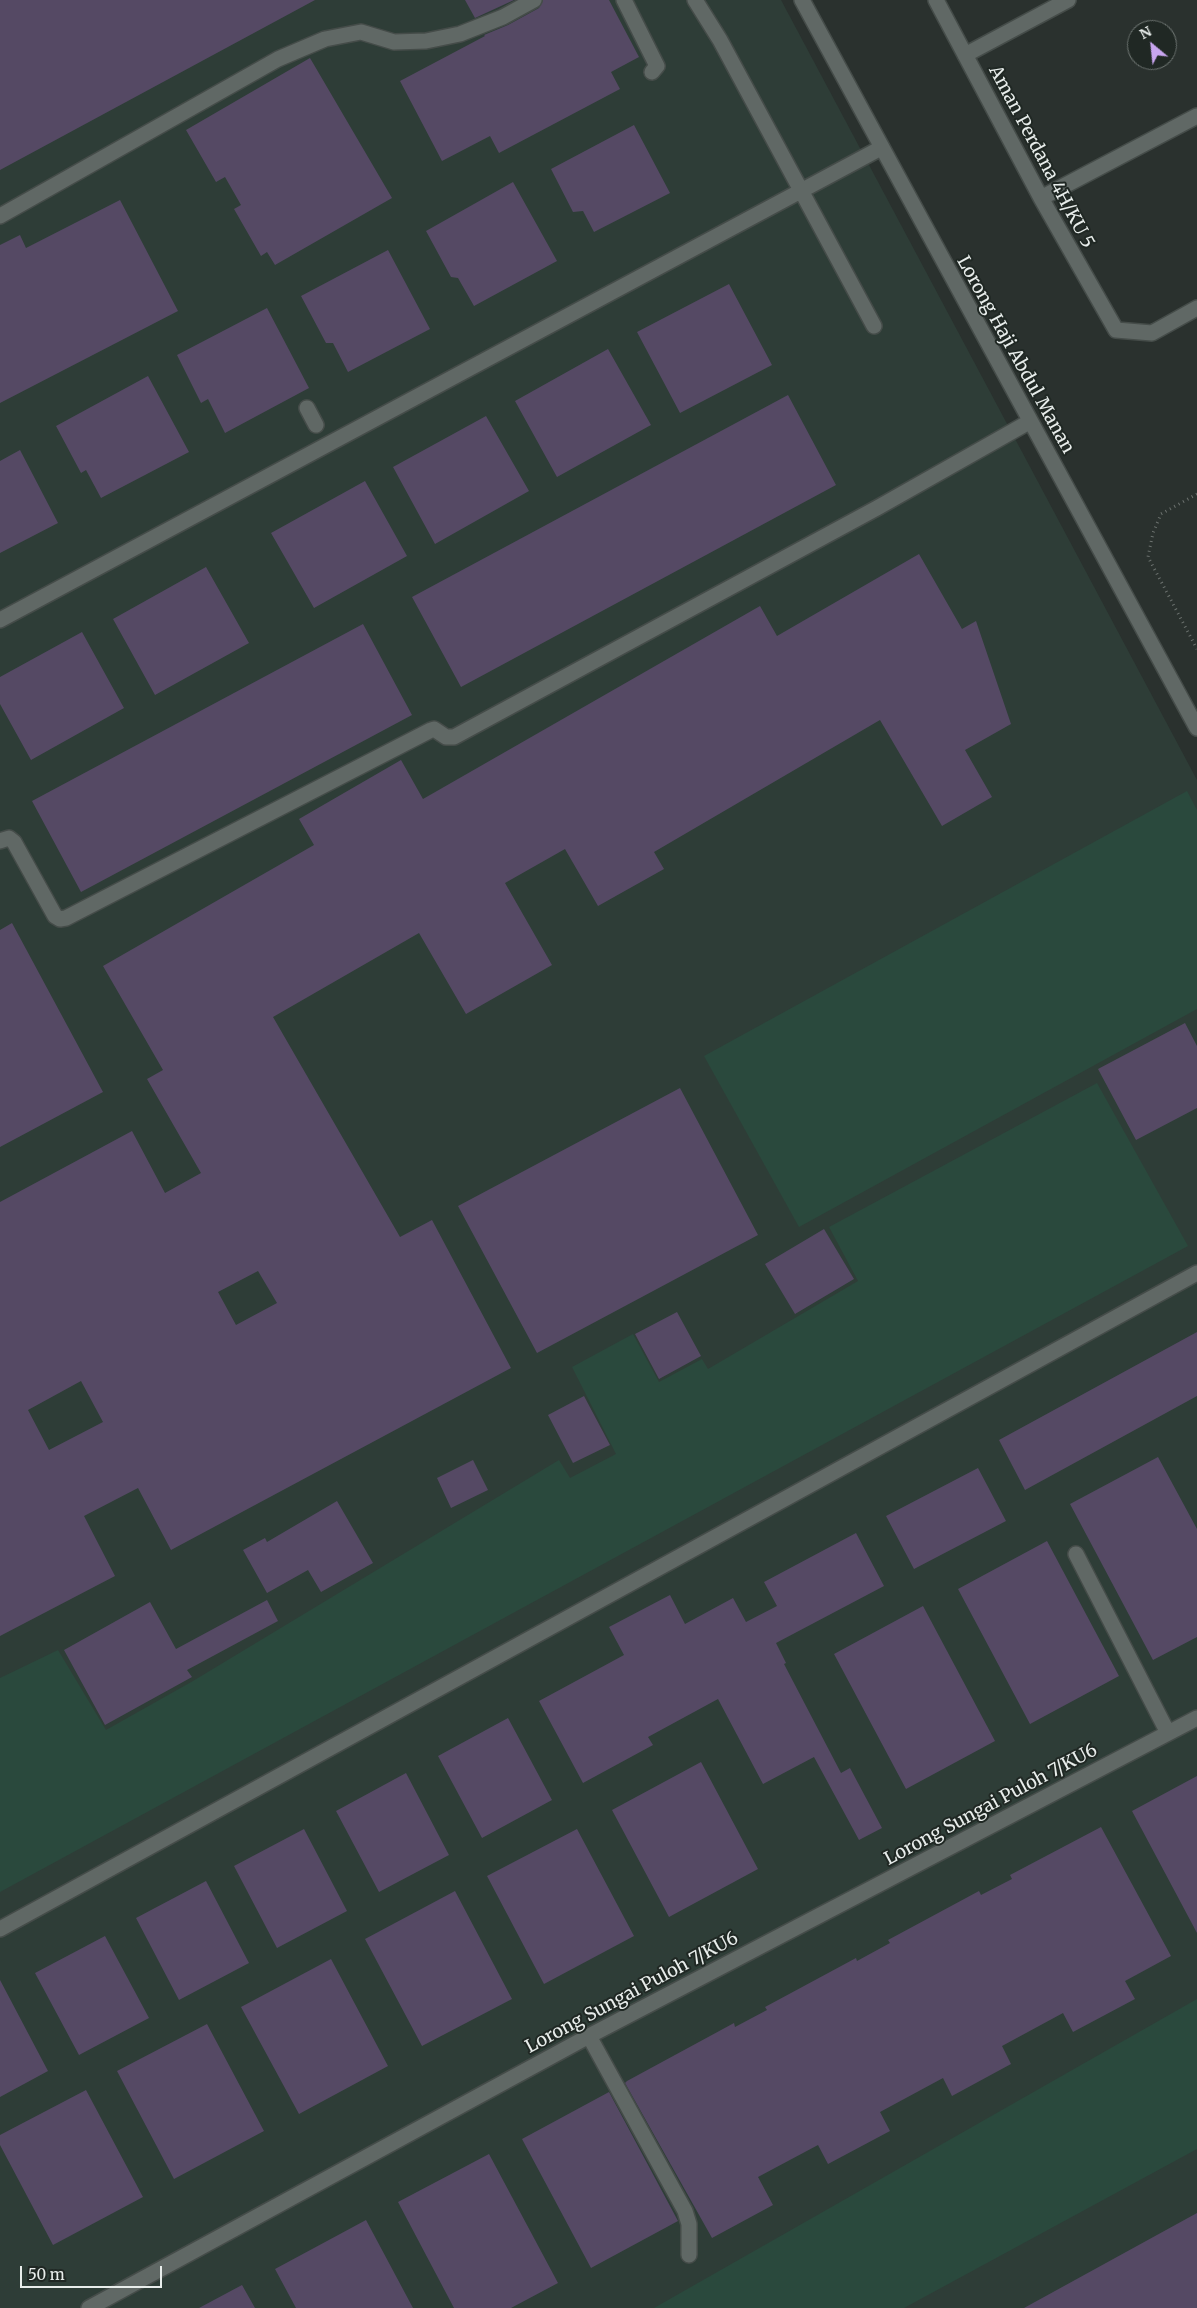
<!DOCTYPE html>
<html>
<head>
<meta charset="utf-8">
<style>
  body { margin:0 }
  #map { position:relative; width:1197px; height:2308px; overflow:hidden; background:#2a312e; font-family:Merriweather,serif }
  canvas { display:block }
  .north { position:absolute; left:1127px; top:20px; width:50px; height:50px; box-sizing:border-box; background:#202824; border:1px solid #707774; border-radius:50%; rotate:332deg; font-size:14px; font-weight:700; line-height:20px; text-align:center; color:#e8edeb }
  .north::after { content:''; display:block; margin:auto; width:18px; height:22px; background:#c8a5ef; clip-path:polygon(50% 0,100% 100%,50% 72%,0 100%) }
  .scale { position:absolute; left:20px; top:2266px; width:142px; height:22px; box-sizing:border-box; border:2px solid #e8edeb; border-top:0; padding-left:6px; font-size:15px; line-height:18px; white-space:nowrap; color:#e8edeb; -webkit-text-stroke:4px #202824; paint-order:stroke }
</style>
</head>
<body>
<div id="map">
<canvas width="1197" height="2308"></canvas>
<div class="north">N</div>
<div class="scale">50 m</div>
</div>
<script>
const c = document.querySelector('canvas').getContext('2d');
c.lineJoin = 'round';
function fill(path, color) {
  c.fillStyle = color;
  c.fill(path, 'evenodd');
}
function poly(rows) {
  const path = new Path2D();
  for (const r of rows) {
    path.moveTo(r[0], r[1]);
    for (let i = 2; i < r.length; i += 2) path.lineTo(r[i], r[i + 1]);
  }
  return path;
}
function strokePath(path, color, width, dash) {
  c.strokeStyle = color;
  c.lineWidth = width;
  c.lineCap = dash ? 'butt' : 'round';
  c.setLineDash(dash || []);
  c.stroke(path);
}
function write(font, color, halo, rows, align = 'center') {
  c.font = font + ' Merriweather,serif';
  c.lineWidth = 4;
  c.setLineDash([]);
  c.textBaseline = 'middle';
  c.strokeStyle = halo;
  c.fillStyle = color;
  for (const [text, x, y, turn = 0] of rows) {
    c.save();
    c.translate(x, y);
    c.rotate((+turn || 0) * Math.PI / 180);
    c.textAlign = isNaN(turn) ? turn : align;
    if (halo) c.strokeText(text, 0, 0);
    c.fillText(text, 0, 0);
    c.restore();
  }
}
const built = poly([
  [0,0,781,0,1197,780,1197,2308,0,2308]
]);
const green = poly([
  [1187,791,1197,810,1197,1009,799,1227,704,1056],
  [1097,1083,1188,1246,0,1892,0,1678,58,1650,106,1730,193,1681,559,1460,570,1478,616,1454,572,1367,633,1334,659,1382,702,1359,708,1369,858,1281,829,1227],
  [1197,1999,1197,2149,904,2308,654,2308]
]);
const building = poly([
  [0,0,315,0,0,170],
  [465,0,514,0,475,18],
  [543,0,609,0,639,57,611,72,620,89,499,153,490,136,442,161,400,81,485,36,484,35,508,25,539,8],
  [310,58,392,198,275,265,267,252,261,256,234,209,241,205,225,177,216,182,186,130],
  [634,125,670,193,594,232,583,211,573,212,551,169],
  [513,182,557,261,474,306,458,278,451,277,426,231],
  [120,200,178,311,0,403,0,245,20,235,26,248],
  [388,250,430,329,348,372,333,343,326,343,301,296],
  [729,284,772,365,680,413,637,332],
  [267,308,309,388,225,433,208,399,201,403,177,355],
  [608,349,651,425,557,477,515,401],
  [148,376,189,452,101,498,86,470,81,473,56,426],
  [788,395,836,485,461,687,412,597],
  [486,416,529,491,435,544,393,467],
  [20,450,58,523,0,553,0,461],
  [365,481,407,556,314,608,271,533],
  [919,554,962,629,976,621,1011,724,965,750,992,797,942,826,880,720,654,852,664,869,598,906,565,849,505,883,552,965,466,1014,419,933,273,1017,400,1237,432,1220,511,1368,171,1550,138,1488,84,1516,115,1576,0,1636,0,1202,132,1131,165,1193,201,1173,147,1079,163,1070,103,966,314,845,299,819,401,760,423,799,760,606,777,636],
  [258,1271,277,1303,236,1325,218,1292],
  [81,1381,103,1422,49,1450,28,1410],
  [206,567,249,643,155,695,113,619],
  [363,624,412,715,81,892,32,801],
  [82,632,124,708,31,760,0,704,0,677],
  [12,923,103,1092,0,1147,0,930],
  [1185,1023,1197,1046,1197,1108,1136,1140,1098,1069],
  [680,1088,758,1235,537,1353,458,1206],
  [824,1229,854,1279,795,1314,765,1264],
  [677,1312,701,1356,659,1379,635,1334],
  [1197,1332,1197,1396,1025,1490,999,1440],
  [584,1396,610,1445,573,1463,548,1415],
  [1158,1457,1197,1529,1197,1637,1153,1660,1070,1504],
  [473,1460,488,1490,451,1508,437,1478],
  [978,1468,1006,1521,914,1569,886,1516],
  [337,1501,373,1563,321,1592,308,1570,267,1593,243,1550,265,1538,267,1542],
  [856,1533,884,1586,776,1643,786,1663,784,1664,841,1773,850,1768,882,1828,859,1840,814,1757,763,1784,718,1699,648,1737,653,1745,583,1783,539,1701,624,1655,609,1627,670,1595,685,1624,733,1598,746,1622,777,1606,764,1582],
  [1047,1541,1119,1676,1030,1724,958,1589],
  [267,1600,278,1621,187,1670,192,1677,105,1725,64,1650,150,1602,176,1649],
  [923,1606,995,1741,906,1789,834,1654],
  [508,1718,552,1800,482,1838,438,1756],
  [701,1762,758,1869,669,1917,612,1810],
  [406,1773,449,1855,379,1892,336,1811],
  [1197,1776,1197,1933,1132,1811],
  [1101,1827,1171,1956,1125,1981,1135,1999,1073,2032,1063,2013,1002,2046,1011,2064,952,2096,943,2078,880,2112,890,2131,828,2164,818,2145,758,2177,773,2205,712,2238,625,2083,627,2081,734,2023,735,2027,767,2010,765,2007,856,1958,857,1961,890,1943,888,1940,979,1891,981,1895,1012,1879,1010,1875],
  [304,1829,347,1911,277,1948,234,1866],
  [577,1829,634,1936,544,1984,487,1876],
  [206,1881,249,1963,179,2000,136,1918],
  [455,1891,512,1999,422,2046,365,1939],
  [105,1936,149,2018,79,2055,35,1973],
  [331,1959,388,2066,299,2114,241,2007],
  [0,1980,48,2071,0,2097],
  [207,2024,264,2131,174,2179,117,2071],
  [86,2090,143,2197,53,2245,0,2145,0,2135],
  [609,2092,678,2221,591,2268,522,2139],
  [489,2154,558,2283,511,2308,454,2308,398,2202],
  [1197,2213,1197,2308,1024,2308],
  [366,2220,413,2308,296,2308,275,2269],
  [242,2285,255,2308,199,2308]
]);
const path = poly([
  [1197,494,1161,514,1153,533,1148,557,1197,649]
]);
const minor = poly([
  [624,0,657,66,652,72],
  [695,0,720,40,874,326],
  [802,0,1197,728],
  [936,0,1041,198,1116,330,1152,333,1197,308],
  [965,55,1068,0],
  [1041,198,1197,116],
  [0,216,278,59,325,39,361,32,394,42,426,41,460,34,503,17,534,0],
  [307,408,316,425],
  [0,620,881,148],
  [0,841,9,838,14,842,55,916,60,919,66,918,431,730,434,729,446,737,454,737,877,508,1029,422],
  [1076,1554,1168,1733],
  [0,1929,1197,1273],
  [589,2036,685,2211,689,2224,689,2255],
  [89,2308,589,2036,1197,1718]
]);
const streetNames = [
  ["Aman Perdana 4H/KU 5",1041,157,62],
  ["Lorong Haji Abdul Manan",1015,355,61],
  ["Lorong Sungai Puloh 7/KU6",991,1805,-28],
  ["Lorong Sungai Puloh 7/KU6",632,1993,-28]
];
fill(built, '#2e3d37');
fill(green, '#2a493d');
fill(building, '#554964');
strokePath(minor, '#454c49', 18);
strokePath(path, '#6c726f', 3, [1, 4]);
strokePath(minor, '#606865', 15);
write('18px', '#e8edeb', '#202824', streetNames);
</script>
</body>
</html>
